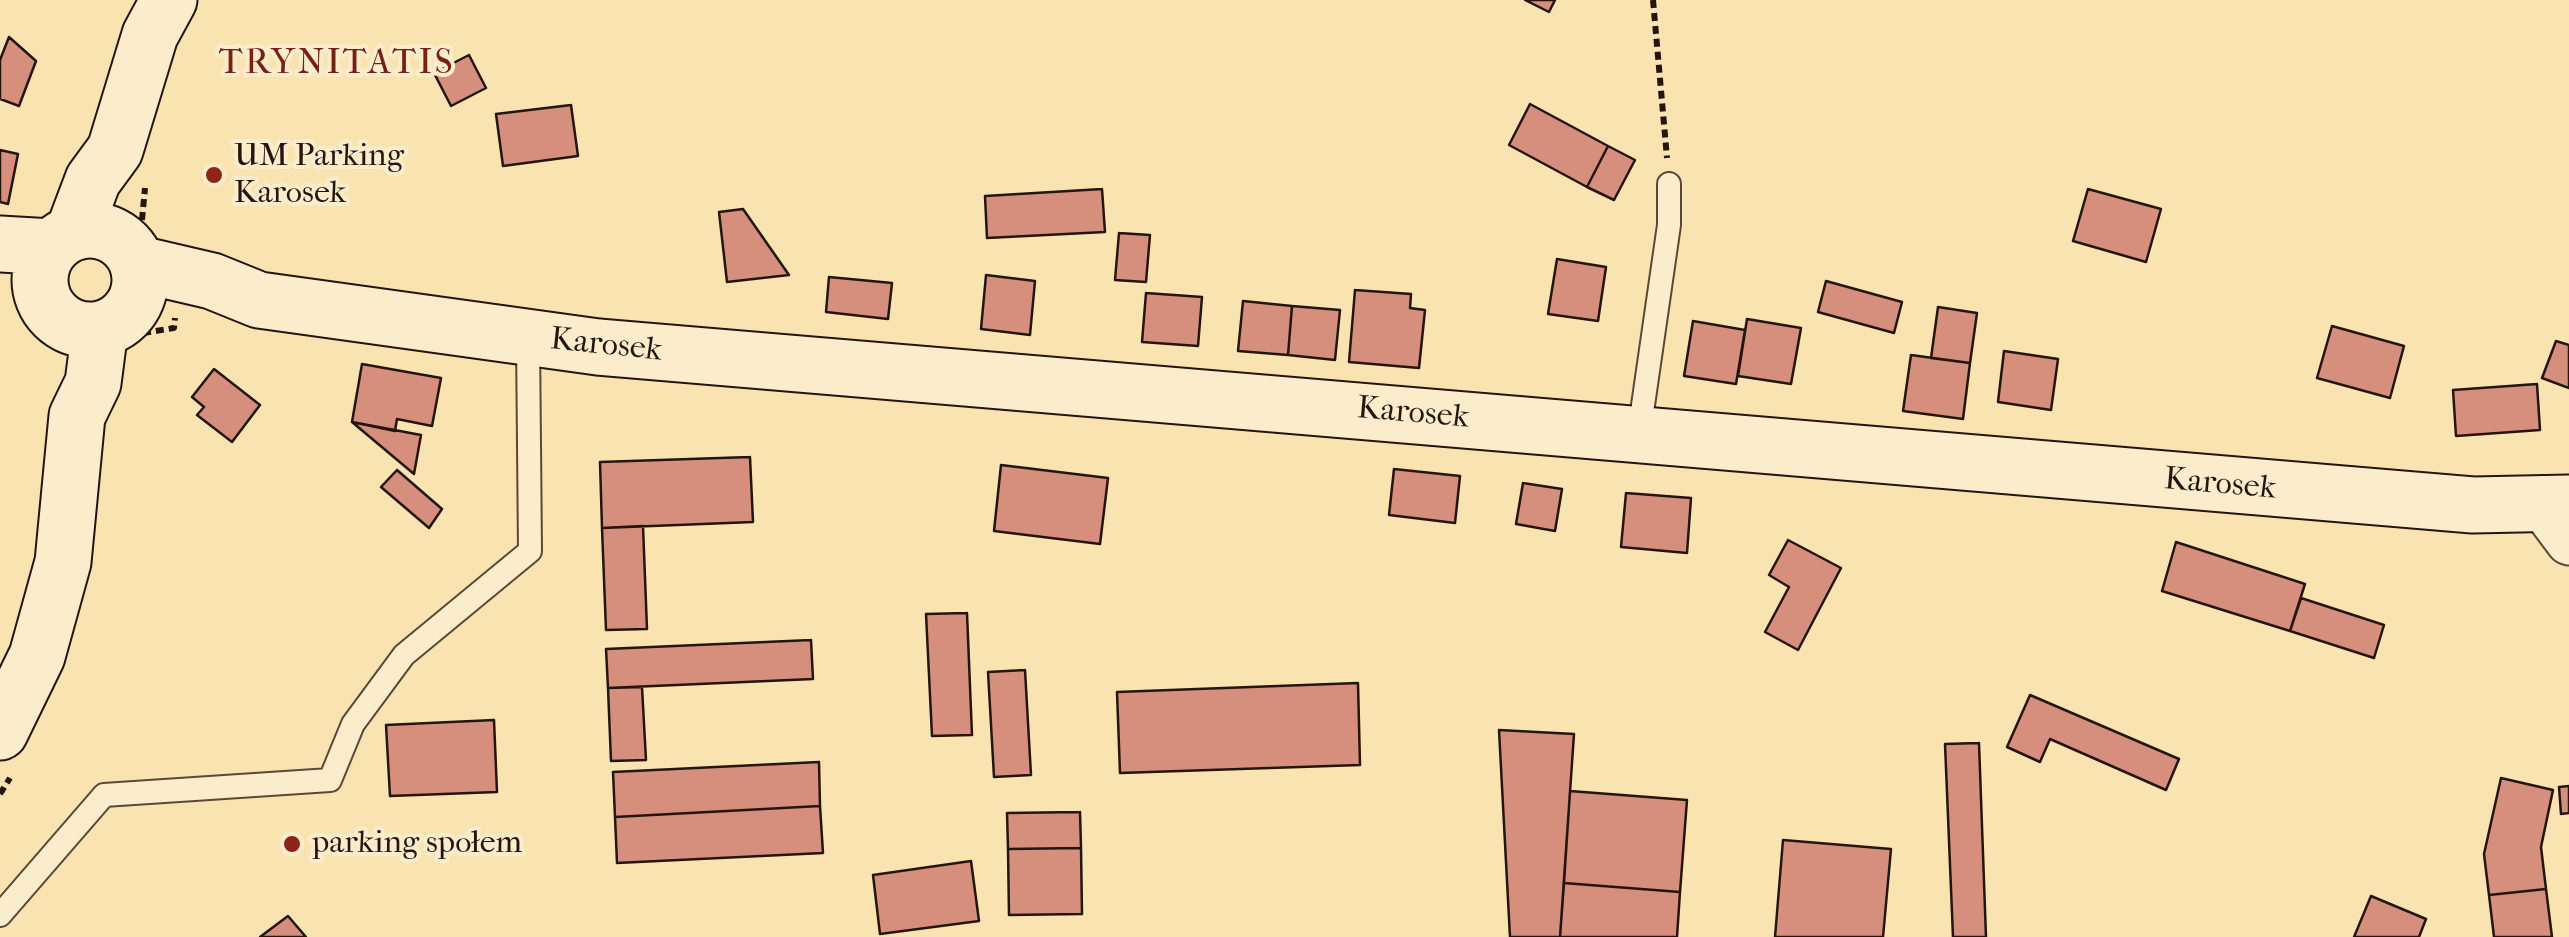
<!DOCTYPE html>
<html>
<head>
<meta charset="utf-8">
<style>
  body { margin:0 }
  canvas { display:block; background:#f9e3b0 }
</style>
</head>
<body>
<canvas width="2569" height="937"></canvas>
<script>
const c = document.querySelector('canvas').getContext('2d');
c.lineJoin = 'round';
function fill(path, color) {
  c.fillStyle = color;
  c.fill(path, 'evenodd');
}
function poly(rows) {
  const path = new Path2D();
  for (const r of rows) {
    if (r.length === 3) {
      path.moveTo(r[0] + r[2], r[1]);
      path.arc(r[0], r[1], r[2], 0, 2 * Math.PI);
      continue;
    }
    path.moveTo(r[0], r[1]);
    for (let i = 2; i < r.length; i += 2) path.lineTo(r[i], r[i + 1]);
  }
  return path;
}
function strokePath(path, color, width, dash) {
  c.strokeStyle = color;
  c.lineWidth = width;
  c.lineCap = dash ? 'butt' : 'round';
  c.setLineDash(dash || []);
  c.stroke(path);
}
function write(font, color, halo, rows, align = 'center') {
  c.font = font + ' "IM FELL French Canon",serif';
  c.lineWidth = 8;
  c.setLineDash([]);
  c.textBaseline = 'middle';
  c.strokeStyle = halo;
  c.fillStyle = color;
  for (const [text, x, y, turn = 0] of rows) {
    c.save();
    c.translate(x, y);
    c.rotate((+turn || 0) * Math.PI / 180);
    c.textAlign = isNaN(turn) ? turn : align;
    if (halo) c.strokeText(text, 0, 0);
    c.fillText(text, 0, 0);
    c.restore();
  }
}
const building = poly([
  [1525,0,1555,0,1549,12,1525,0],
  [9,37,36,61,19,106,0,99,0,60,9,37],
  [469,55,486,88,451,106,434,73,469,55],
  [1530,104,1608,146,1587,187,1509,145,1530,104],
  [571,105,578,156,503,166,496,114,571,105],
  [1608,146,1635,160,1614,200,1587,187,1608,146],
  [0,150,18,154,8,204,0,202,0,150],
  [1102,189,1105,232,987,238,985,196,1102,189],
  [2088,189,2161,209,2146,262,2073,241,2088,189],
  [743,209,789,275,727,282,719,212,743,209],
  [1119,233,1150,235,1146,282,1115,280,1119,233],
  [1557,259,1606,267,1598,321,1548,314,1557,259],
  [986,275,1035,281,1030,335,981,329,986,275],
  [829,277,892,283,888,319,826,312,829,277],
  [1826,281,1902,302,1894,333,1818,312,1826,281],
  [1355,290,1411,294,1410,308,1425,310,1419,368,1349,362,1355,290],
  [1146,293,1202,297,1198,346,1142,342,1146,293],
  [1243,301,1292,306,1288,355,1238,351,1243,301],
  [1292,306,1340,310,1335,360,1288,355,1292,306],
  [1938,307,1977,313,1970,363,1931,358,1938,307],
  [1747,319,1801,328,1791,384,1738,376,1747,319],
  [1693,321,1745,330,1736,384,1684,376,1693,321],
  [2332,326,2404,346,2390,398,2317,378,2332,326],
  [2556,341,2569,345,2569,388,2542,378,2556,341],
  [2004,351,2058,359,2051,410,1998,402,2004,351],
  [1911,355,1970,363,1963,419,1903,411,1911,355],
  [362,364,441,378,432,426,397,419,395,431,352,422,362,364],
  [214,369,260,405,232,442,197,415,204,407,192,397,214,369],
  [2537,384,2540,430,2456,436,2453,390,2537,384],
  [352,422,421,435,414,474,352,422],
  [750,457,753,522,602,528,600,462,750,457],
  [1001,465,1108,478,1100,544,994,531,1001,465],
  [1394,469,1460,476,1455,523,1389,515,1394,469],
  [397,470,442,509,429,528,381,487,397,470],
  [1523,483,1562,489,1555,531,1516,524,1523,483],
  [1626,493,1691,498,1687,553,1621,547,1626,493],
  [643,526,647,629,606,630,602,528,643,526],
  [1788,540,1841,568,1798,650,1765,632,1789,587,1769,575,1788,540],
  [2176,542,2305,584,2290,631,2162,591,2176,542],
  [2301,598,2384,625,2374,658,2290,631,2301,598],
  [967,613,972,735,932,736,926,614,967,613],
  [811,640,813,679,608,688,606,649,811,640],
  [1025,670,1031,775,994,777,988,672,1025,670],
  [1358,683,1360,765,1120,773,1117,692,1358,683],
  [642,687,646,760,611,761,608,688,642,687],
  [2030,695,2179,759,2166,790,2050,739,2040,762,2007,747,2030,695],
  [494,720,497,792,390,796,386,725,494,720],
  [1499,730,1574,734,1560,937,1510,937,1499,730],
  [1979,743,1986,937,1953,937,1945,744,1979,743],
  [819,762,820,806,615,817,613,772,819,762],
  [2501,778,2553,790,2541,847,2546,889,2489,895,2484,854,2501,778],
  [2569,786,2569,813,2561,814,2559,787,2569,786],
  [1570,791,1687,800,1680,892,1564,883,1570,791],
  [820,806,823,853,617,863,615,817,820,806],
  [1080,812,1081,848,1008,849,1007,813,1080,812],
  [1783,840,1891,849,1883,937,1775,937,1783,840],
  [1081,848,1082,914,1009,915,1008,849,1081,848],
  [971,861,979,921,880,934,873,875,971,861],
  [1564,883,1680,892,1677,937,1560,937,1564,883],
  [2546,889,2552,937,2494,937,2489,895,2546,889],
  [2371,896,2426,919,2419,937,2354,937,2371,896],
  [288,916,306,937,260,937,288,916]
]);
const path = poly([
  [1653,0,1667,158],
  [142,220,145,188],
  [143,333,174,328,175,318],
  [0,794,10,778]
]);
const lane = poly([
  [1639,433,1669,225,1669,184],
  [0,915,104,795,330,780,353,724,404,655,530,551,528,338]
]);
const street = poly([
  [2542,506,2569,542]
]);
const secondary = poly([
  [90,280,50],
  [73,233,93,180,115,150,150,35,169,0],
  [0,244,52,247],
  [139,264,212,281,259,300,598,347,2473,505,2569,503],
  [0,732,37,656,63,562,77,416,93,383,100,329]
]);
const markers = [
  [214,175,10,"#8f2418"],
  [292,844,10,"#8f2418"]
];
const poiNames = [
  ["UM Parking",234,157],
  ["Karosek",234,194],
  ["parking społem",312,844]
];
const streetNames = [
  ["Karosek",606,346,6],
  ["Karosek",1413,414,5],
  ["Karosek",2220,485,5]
];
const neighbourhoodNames = [
  ["TRYNITATIS",337,64]
];
fill(building, '#d68e7d');
strokePath(building, '#25150f', 2.5);
strokePath(lane, '#5a4837', 26);
strokePath(street, '#5a4837', 49);
strokePath(secondary, '#25150f', 59);
strokePath(path, '#25150f', 6, [8, 5]);
strokePath(lane, '#fbedcc', 22);
strokePath(street, '#fbedcc', 45);
strokePath(secondary, '#fbedcc', 55);
for (const [x, y, r, color] of markers) {
  const dot = new Path2D();
  dot.arc(x, y, r, 0, 2 * Math.PI);
  c.fillStyle = color;
  c.fill(dot);
  strokePath(dot, '#fbedcc', 4);
}
write('32px', '#25150f', '#fbedcc', poiNames, 'left');
write('32px', '#25150f', '#fbedcc', streetNames);
c.letterSpacing = '2.5px';
write('35px', '#7a1f14', '#fbedcc', neighbourhoodNames);
c.letterSpacing = '0px';
</script>
</body>
</html>
